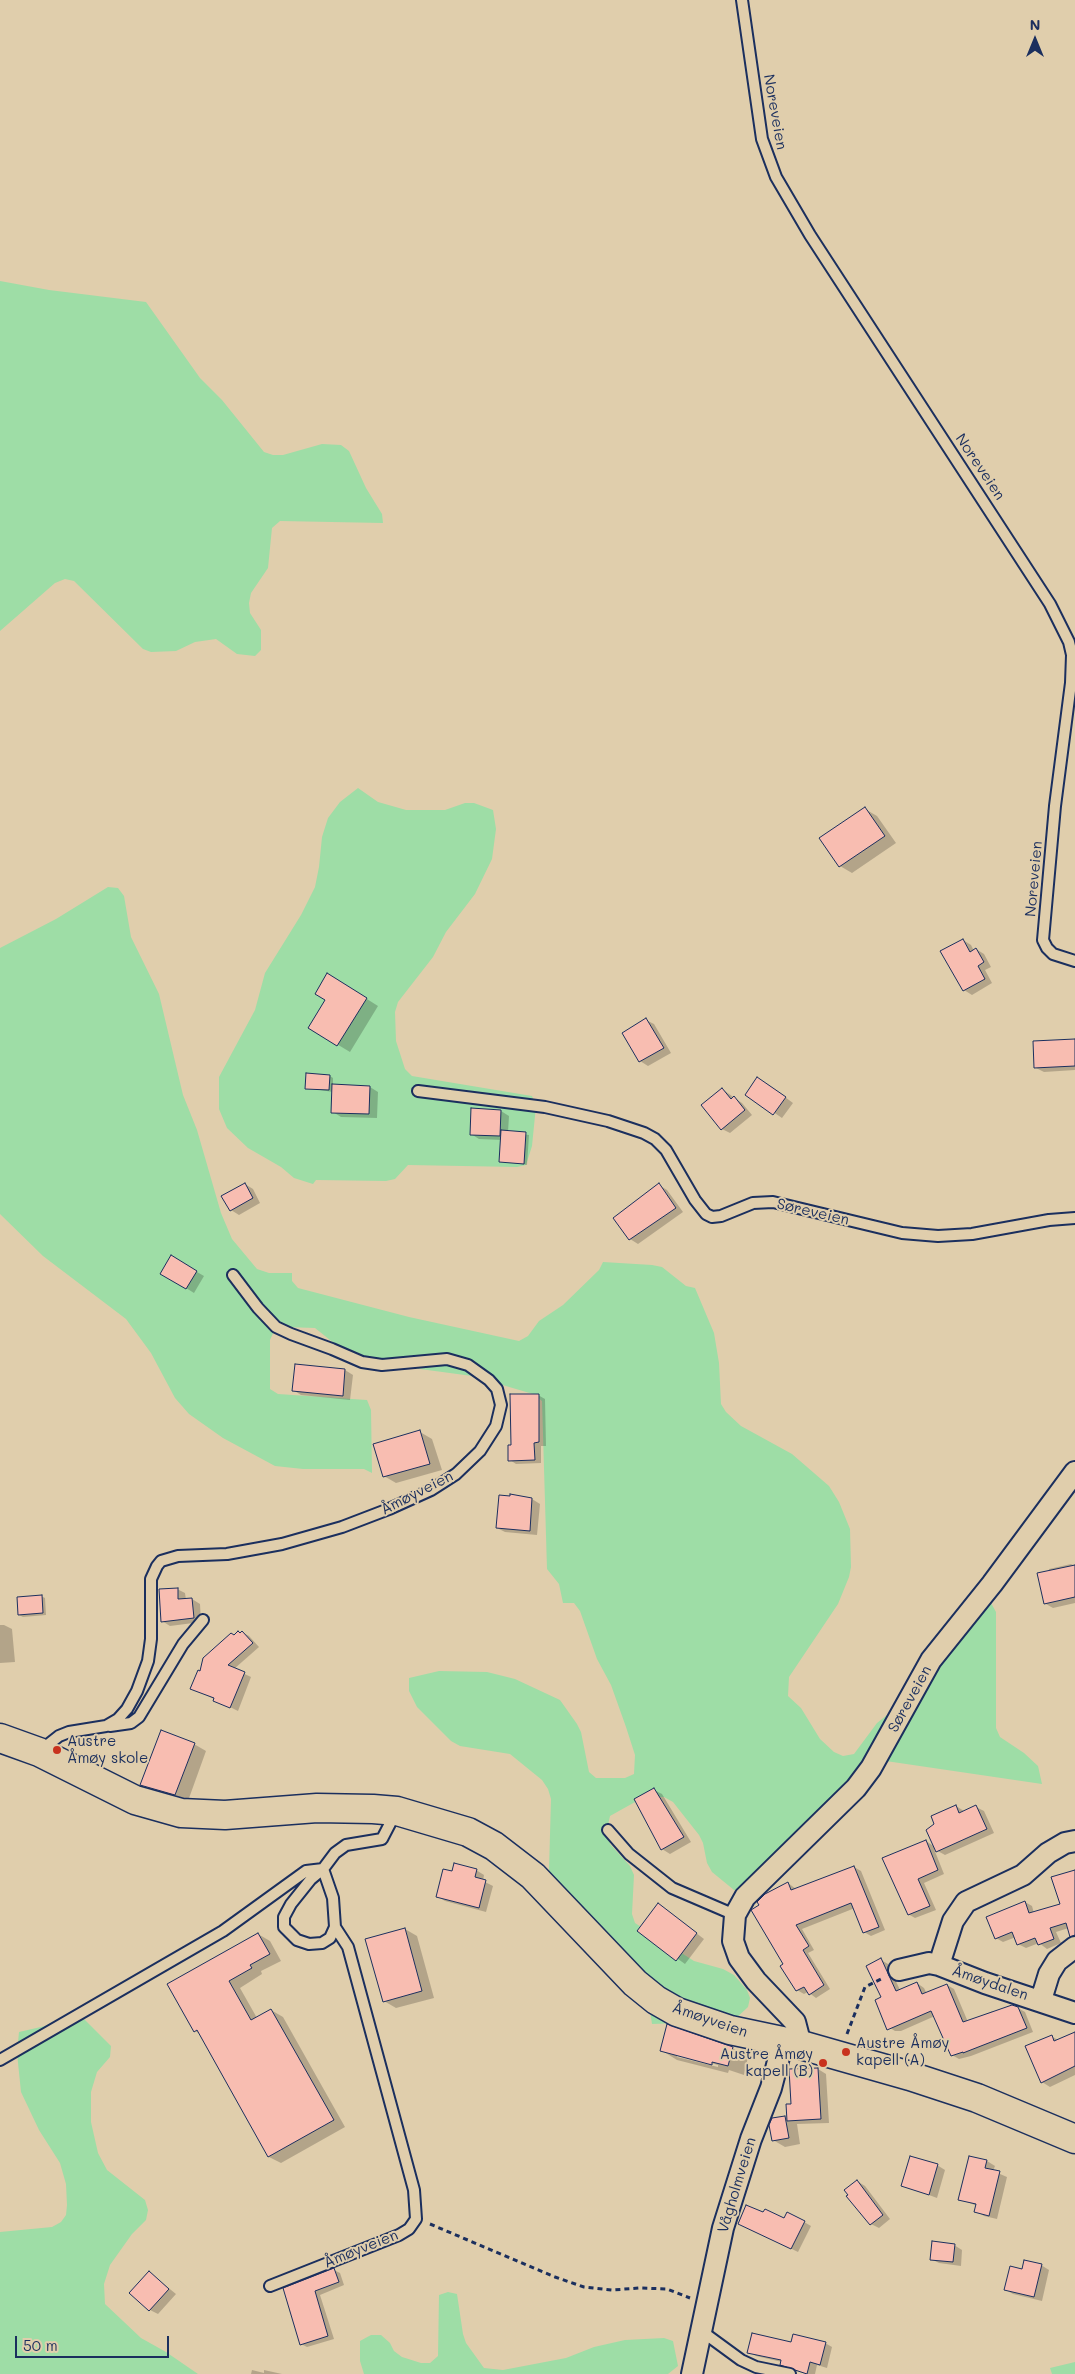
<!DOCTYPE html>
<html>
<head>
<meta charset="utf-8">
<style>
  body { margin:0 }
  #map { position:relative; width:1075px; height:2374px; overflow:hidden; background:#e0ceac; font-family:Mali,sans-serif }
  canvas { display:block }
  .north { position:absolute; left:1010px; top:15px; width:50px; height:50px; -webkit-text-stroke:4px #e0ceac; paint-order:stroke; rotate:0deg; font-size:14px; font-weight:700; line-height:20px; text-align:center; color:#1b2f5e }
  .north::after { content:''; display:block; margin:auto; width:18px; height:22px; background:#1b2f5e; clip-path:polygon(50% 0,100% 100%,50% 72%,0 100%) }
  .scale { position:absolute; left:15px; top:2336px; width:154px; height:22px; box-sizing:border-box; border:2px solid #1b2f5e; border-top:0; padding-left:6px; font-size:15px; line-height:18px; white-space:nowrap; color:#1b2f5e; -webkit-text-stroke:4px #e0ceac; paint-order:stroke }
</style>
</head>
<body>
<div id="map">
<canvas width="1075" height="2374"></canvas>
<div class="north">N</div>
<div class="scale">50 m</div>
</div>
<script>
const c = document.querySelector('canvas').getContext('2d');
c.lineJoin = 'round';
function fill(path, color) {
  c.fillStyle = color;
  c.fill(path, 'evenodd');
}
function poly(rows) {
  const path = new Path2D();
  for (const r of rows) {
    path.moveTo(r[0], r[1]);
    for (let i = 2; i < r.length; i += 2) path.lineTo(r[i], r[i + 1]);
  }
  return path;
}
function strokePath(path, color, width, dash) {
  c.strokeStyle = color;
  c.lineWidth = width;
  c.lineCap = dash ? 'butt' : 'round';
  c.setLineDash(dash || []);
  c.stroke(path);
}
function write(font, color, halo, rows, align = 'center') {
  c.font = font + ' Mali,sans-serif';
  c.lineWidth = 4;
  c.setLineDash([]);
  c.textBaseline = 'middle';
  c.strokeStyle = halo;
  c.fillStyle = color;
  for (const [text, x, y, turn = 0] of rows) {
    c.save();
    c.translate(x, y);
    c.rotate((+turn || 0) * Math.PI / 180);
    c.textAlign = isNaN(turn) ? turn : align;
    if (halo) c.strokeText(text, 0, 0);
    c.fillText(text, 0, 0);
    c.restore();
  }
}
const green = poly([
  [0,281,49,290,146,302,200,378,222,400,264,452,273,455,283,455,322,444,341,445,349,451,366,488,382,514,383,523,280,521,272,528,268,568,251,593,249,603,250,613,261,630,261,650,255,656,237,654,216,639,195,642,176,651,151,652,143,649,74,581,65,579,55,583,0,631],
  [358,788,378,802,406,810,445,810,465,803,474,803,493,810,496,829,492,859,475,894,446,932,433,957,398,1002,395,1012,396,1041,405,1069,412,1076,532,1096,536,1106,532,1146,526,1165,517,1167,408,1165,395,1179,386,1181,316,1180,313,1184,294,1178,281,1167,248,1148,227,1128,219,1109,219,1077,255,1010,265,973,301,915,315,887,319,867,322,837,328,818,340,802],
  [108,887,118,888,124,896,131,937,159,994,183,1095,197,1130,221,1213,232,1239,257,1269,269,1273,292,1273,292,1281,298,1288,409,1317,519,1341,528,1336,539,1321,563,1305,599,1270,603,1262,652,1265,662,1267,686,1286,695,1288,714,1333,719,1363,721,1404,726,1412,741,1426,792,1454,829,1486,839,1502,850,1529,851,1567,849,1577,838,1604,789,1677,788,1696,801,1708,820,1739,834,1752,843,1756,854,1754,877,1723,892,1711,980,1595,991,1603,996,1612,996,1728,1000,1737,1024,1753,1038,1766,1042,1784,879,1760,755,1896,734,1890,712,1872,707,1863,703,1843,699,1835,673,1802,664,1797,644,1797,610,1816,608,1825,610,1844,630,1866,634,1875,632,1914,635,1923,694,1961,723,1969,734,1975,747,1990,750,1998,748,2007,733,2021,652,2024,650,2011,544,1899,549,1870,551,1799,548,1789,542,1780,510,1754,460,1746,451,1741,417,1707,409,1691,409,1678,439,1671,487,1672,515,1679,560,1700,577,1724,581,1732,589,1772,596,1778,625,1778,634,1774,635,1755,626,1727,611,1685,597,1659,580,1611,574,1603,563,1603,559,1584,547,1569,542,1401,533,1394,472,1376,383,1364,345,1352,315,1328,285,1327,275,1329,270,1340,270,1389,278,1394,367,1400,371,1410,372,1473,364,1469,303,1469,275,1466,223,1438,189,1414,175,1398,151,1353,126,1319,43,1256,0,1214,0,948,56,919],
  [77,2009,84,2019,111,2046,110,2057,97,2072,91,2092,91,2122,98,2153,107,2170,145,2200,148,2210,146,2220,132,2234,110,2265,104,2284,105,2304,141,2338,166,2352,198,2374,0,2374,0,2232,52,2227,61,2222,66,2215,67,2205,66,2184,60,2163,39,2130,21,2092,17,2053,19,2032,45,2026],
  [448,2292,457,2294,463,2334,466,2343,484,2368,503,2370,566,2358,594,2347,625,2340,664,2338,673,2341,678,2366,668,2374,364,2374,360,2361,360,2341,371,2335,381,2335,390,2343,394,2351,402,2357,421,2363,430,2363,438,2356,439,2295],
  [1075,2362,1075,2374,1052,2374,1050,2368]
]);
const shadow = poly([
  [865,809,877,816,896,843,852,873,840,866],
  [963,940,971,945,974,951,976,949,984,954,991,967,985,970,992,983,972,995,964,990],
  [340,982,378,1006,350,1052,310,1028],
  [646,1020,654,1024,671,1053,648,1066,640,1061],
  [1075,1040,1075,1070,1044,1072,1036,1068],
  [330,1076,333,1078,333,1086,370,1087,378,1092,377,1118,341,1117,333,1112,333,1092,307,1088],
  [766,1083,793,1103,782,1118,747,1094],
  [722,1089,742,1103,752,1115,730,1133,722,1129],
  [472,1110,501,1111,509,1116,508,1132,529,1135,527,1165,500,1161,502,1140,479,1139,471,1134],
  [245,1184,253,1189,260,1203,239,1215,231,1210],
  [659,1185,667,1190,683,1212,638,1244,630,1239],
  [171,1257,204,1276,194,1293,162,1273],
  [296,1365,345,1370,353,1375,350,1400,301,1395,293,1390],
  [538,1395,545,1399,546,1446,541,1446,541,1463,516,1464,510,1460,512,1446],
  [420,1432,432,1439,442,1470,396,1483,384,1476],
  [532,1499,540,1504,537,1535,505,1532,497,1528],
  [1071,1564,1075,1566,1075,1603,1053,1608,1046,1604,1049,1569],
  [177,1589,185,1593,186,1600,192,1599,200,1604,201,1622,170,1626,162,1621],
  [41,1596,45,1598,46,1615,23,1617,19,1615],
  [0,1625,4,1625,12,1629,15,1662,0,1663],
  [242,1632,249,1636,259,1647,234,1669,251,1677,238,1711,192,1688,201,1673,235,1636],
  [194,1744,206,1751,188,1801,154,1791,142,1784],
  [654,1790,662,1794,691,1842,670,1854,662,1849],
  [956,1806,964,1811,976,1807,984,1811,994,1833,945,1855,934,1849,944,1874,924,1883,936,1910,915,1918,908,1914,926,1841,935,1847],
  [854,1867,861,1871,885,1930,871,1936,864,1932,855,1908,802,1929,814,1950,808,1953,830,1989,816,1998,808,1992,804,1994,797,1990,785,1965,788,1883,796,1889],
  [476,1870,484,1875,483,1881,493,1886,486,1912,445,1901,437,1896,453,1873],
  [1075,1871,1075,1926,1056,1932,1061,1943,1047,1949,1039,1943,1026,1948,1018,1944,1016,1937,1003,1942,996,1938,1025,1902,1032,1906,1034,1913,1061,1905],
  [659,1905,704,1939,685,1964,639,1931],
  [405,1929,417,1936,434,1998,396,2008,384,2001],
  [258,1934,270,1941,281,1961,261,1971,262,1974,240,1988,257,2018,271,2010,283,2017,345,2127,281,2163,269,2157,200,2034,195,2031],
  [881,1960,888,1964,900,1990,917,1983,924,1988,927,1994,947,1985,954,1989,968,2022,993,2011,995,2013,1018,2008,1025,2012,1033,2032,971,2056,959,2059,952,2055,935,2016,901,2031,895,2031,887,2026,883,1998],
  [1075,2033,1075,2075,1050,2087,1042,2082,1051,2036,1058,2040],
  [732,2048,748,2057,744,2075,729,2070,728,2073,677,2060,661,2050],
  [677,2054,718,2065,718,2067,677,2057],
  [818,2069,826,2074,829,2123,797,2124,800,2144,785,2147,773,2140,785,2117,788,2119,792,2106],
  [970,2157,987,2161,995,2166,993,2171,1007,2177,997,2219,984,2216,976,2211,977,2206,960,2199],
  [937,2165,945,2170,937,2198,902,2185],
  [857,2181,865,2186,890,2219,879,2228,871,2224],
  [785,2220,804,2222,811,2226,798,2252,745,2226],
  [954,2245,962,2250,961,2266,939,2263,931,2259],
  [1041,2265,1049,2270,1042,2301,1013,2294,1006,2290,1023,2270],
  [334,2270,340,2273,344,2285,320,2295,334,2339,307,2347,301,2344,285,2289],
  [150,2273,176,2294,158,2314,150,2310],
  [792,2343,825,2343,832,2347,827,2368,817,2365,815,2374,806,2374,788,2368,782,2364,782,2362,756,2356,749,2352],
  [252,2370,264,2373,264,2370,282,2374,251,2374]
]);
const building = poly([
  [865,807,885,836,839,867,819,838,865,807],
  [963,939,970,952,976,948,984,962,978,966,985,979,963,991,940,951,963,939],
  [327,973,367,998,337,1046,308,1028,325,1000,315,994,327,973],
  [646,1018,664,1048,639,1062,622,1033,646,1018],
  [1075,1039,1075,1066,1034,1068,1033,1041,1075,1039],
  [306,1073,330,1075,329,1090,305,1089,306,1073],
  [757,1077,786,1097,773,1115,745,1095,757,1077],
  [332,1084,370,1086,369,1114,331,1113,332,1084],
  [722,1088,731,1099,734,1096,745,1110,721,1130,701,1105,722,1088],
  [471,1108,501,1110,500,1136,470,1135,471,1108],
  [501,1130,526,1132,524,1164,499,1162,501,1130],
  [245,1183,253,1198,230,1211,221,1196,245,1183],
  [659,1183,676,1208,629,1240,613,1218,659,1183],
  [171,1255,197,1271,186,1289,160,1274,171,1255],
  [295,1364,345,1369,343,1396,292,1391,295,1364],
  [510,1394,539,1394,539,1442,534,1443,535,1460,508,1461,508,1445,511,1445,510,1394],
  [420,1430,430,1464,383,1477,373,1444,420,1430],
  [510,1494,532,1498,530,1531,496,1528,499,1495,510,1496,510,1494],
  [1075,1565,1075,1597,1044,1604,1037,1573,1075,1565],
  [178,1588,178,1599,192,1598,194,1618,161,1622,159,1589,178,1588],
  [42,1595,43,1613,18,1615,17,1597,42,1595],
  [238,1631,240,1633,242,1631,253,1643,228,1665,245,1672,230,1708,213,1701,214,1698,190,1689,198,1670,200,1671,203,1658,231,1633,234,1635,238,1631],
  [161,1730,195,1743,175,1795,140,1785,161,1730],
  [654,1788,684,1837,661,1850,634,1799,654,1788],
  [956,1805,959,1813,976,1805,987,1829,936,1852,926,1830,934,1824,931,1816,956,1805],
  [926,1840,938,1870,918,1879,930,1906,908,1915,882,1858,926,1840],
  [454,1863,477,1869,475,1877,486,1880,479,1908,436,1897,443,1869,452,1871,454,1863],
  [854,1866,879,1927,863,1933,851,1903,796,1925,809,1946,803,1950,824,1985,809,1995,804,1987,796,1991,780,1966,783,1964,751,1910,759,1905,757,1902,765,1894,788,1882,791,1890,854,1866],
  [1075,1870,1075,1935,1070,1937,1066,1923,1050,1928,1054,1939,1038,1945,1035,1938,1017,1945,1012,1932,995,1939,986,1917,1025,1901,1029,1913,1060,1904,1051,1877,1075,1870],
  [658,1903,697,1933,676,1961,637,1931,658,1903],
  [405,1928,422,1991,383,2002,365,1939,405,1928],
  [258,1933,270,1954,250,1965,252,1968,229,1981,251,2020,271,2009,334,2120,268,2157,197,2030,194,2032,167,1984,258,1933],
  [881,1958,896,1991,917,1982,922,1994,947,1984,963,2022,1012,2005,1018,2007,1027,2028,963,2053,963,2052,951,2056,931,2011,887,2030,875,2000,881,1997,866,1966,881,1958],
  [667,2024,733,2047,728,2066,712,2062,712,2065,660,2051,667,2024],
  [1075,2032,1075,2066,1041,2083,1025,2046,1052,2035,1054,2041,1075,2032],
  [818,2068,821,2119,787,2121,786,2104,791,2104,789,2069,818,2068],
  [785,2116,789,2138,772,2141,769,2125,772,2118,785,2116],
  [910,2156,938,2164,929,2195,901,2186,910,2156],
  [969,2156,987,2160,985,2168,1000,2171,989,2216,974,2212,976,2204,958,2200,969,2156],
  [857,2180,883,2215,870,2225,846,2196,848,2195,844,2190,857,2180],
  [746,2205,763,2212,765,2209,784,2218,787,2212,805,2221,791,2249,738,2224,746,2205],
  [932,2241,955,2244,953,2262,930,2260,932,2241],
  [1024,2260,1042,2264,1034,2297,1004,2290,1010,2266,1022,2269,1024,2260],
  [334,2268,339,2282,315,2291,328,2336,300,2345,283,2288,334,2268],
  [149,2271,169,2289,149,2311,129,2293,149,2271],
  [752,2333,791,2342,793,2334,826,2342,820,2365,810,2362,807,2374,780,2365,781,2360,747,2353,752,2333]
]);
const path = poly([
  [847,2034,865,1987,881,1979],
  [430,2224,555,2277,584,2287,612,2290,639,2288,667,2289,690,2298]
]);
const service = poly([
  [742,0,762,139,776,177,810,235,1050,604,1069,642,1072,655,1071,683,1055,806,1043,940,1047,948,1053,954,1075,961],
  [418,1091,545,1107,608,1121,644,1133,655,1139,666,1150,695,1200,706,1214,712,1217,721,1216,753,1203,773,1202,902,1233,938,1236,972,1234,1049,1220,1075,1218],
  [110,1726,131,1723,139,1717,183,1644,203,1620],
  [40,1751,59,1736,69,1732,106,1726,118,1719,127,1709,137,1691,148,1661,151,1639,151,1579,157,1566,161,1561,178,1556,227,1554,282,1544,342,1527,389,1509,431,1490,456,1474,480,1451,496,1426,501,1405,497,1389,489,1380,468,1365,447,1359,382,1365,362,1362,332,1349,291,1334,276,1327,258,1308,233,1275],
  [608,1830,629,1854,672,1888,735,1915],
  [323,1869,311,1879,291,1904,284,1917,284,1927,297,1940,309,1944,322,1943,330,1938,335,1927],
  [0,2060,223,1931,306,1871,323,1869],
  [270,2286,399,2235,409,2229,416,2219,414,2190,348,1947,335,1927,333,1898,323,1869,335,1853,346,1845,382,1839,396,1812],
  [700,2330,741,2360,756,2367,790,2374]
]);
const minor = poly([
  [939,1965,953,1921,966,1902,1023,1875,1048,1853,1065,1843,1075,1841],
  [899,1970,929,1963,939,1965,985,1983,1075,2013],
  [1041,2000,1049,1974,1057,1961,1075,1947],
  [801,2045,795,2022,756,1981,739,1958,733,1941,735,1915,745,1897,856,1788,871,1768,931,1660,992,1584,1075,1472],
  [692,2374,723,2228,751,2139,771,2088,783,2042]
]);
const secondary = poly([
  [0,1738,39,1752,135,1800,181,1813,225,1815,317,1808,373,1809,397,1811,468,1832,494,1846,533,1876,635,1983,656,2000,677,2012,730,2030,801,2045,910,2076,977,2098,1075,2139]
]);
const markers = [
  [57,1750,5,"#c8321e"],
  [846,2052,5,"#c8321e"],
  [823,2063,5,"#c8321e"]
];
const streetNames = [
  ["Noreveien",775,112,80],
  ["Noreveien",980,467,56],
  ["Noreveien",1034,879,-85],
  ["Søreveien",813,1212,13],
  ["Åmøyveien",417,1493,-27],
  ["Søreveien",910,1699,-61],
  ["Åmøydalen",990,1983,19],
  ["Åmøyveien",710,2020,19],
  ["Vågholmveien",737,2185,-73],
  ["Åmøyveien",361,2249,-22]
];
const poiNames = [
  ["Austre",67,1741],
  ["Åmøy skole",67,1758],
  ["Austre Åmøy",856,2043],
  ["kapell (A)",856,2060],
  ["Austre Åmøy",813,2054,"right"],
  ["kapell (B)",813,2071,"right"]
];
fill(green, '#9edda6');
fill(shadow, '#0003');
fill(building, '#f8bdb1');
strokePath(building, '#1b2f5e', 1);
strokePath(service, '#1b2f5e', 14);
strokePath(minor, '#1b2f5e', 24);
strokePath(secondary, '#1b2f5e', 31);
strokePath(path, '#1b2f5e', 3, [5, 4]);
strokePath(service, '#e0ceac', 10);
strokePath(minor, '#e0ceac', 20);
strokePath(secondary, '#e0ceac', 28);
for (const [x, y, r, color] of markers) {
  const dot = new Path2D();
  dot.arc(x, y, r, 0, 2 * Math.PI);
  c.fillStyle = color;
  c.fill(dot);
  strokePath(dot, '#e0ceac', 2);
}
write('15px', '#1b2f5e', '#e0ceac', streetNames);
write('15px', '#1b2f5e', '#e0ceac', poiNames, 'left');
</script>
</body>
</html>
